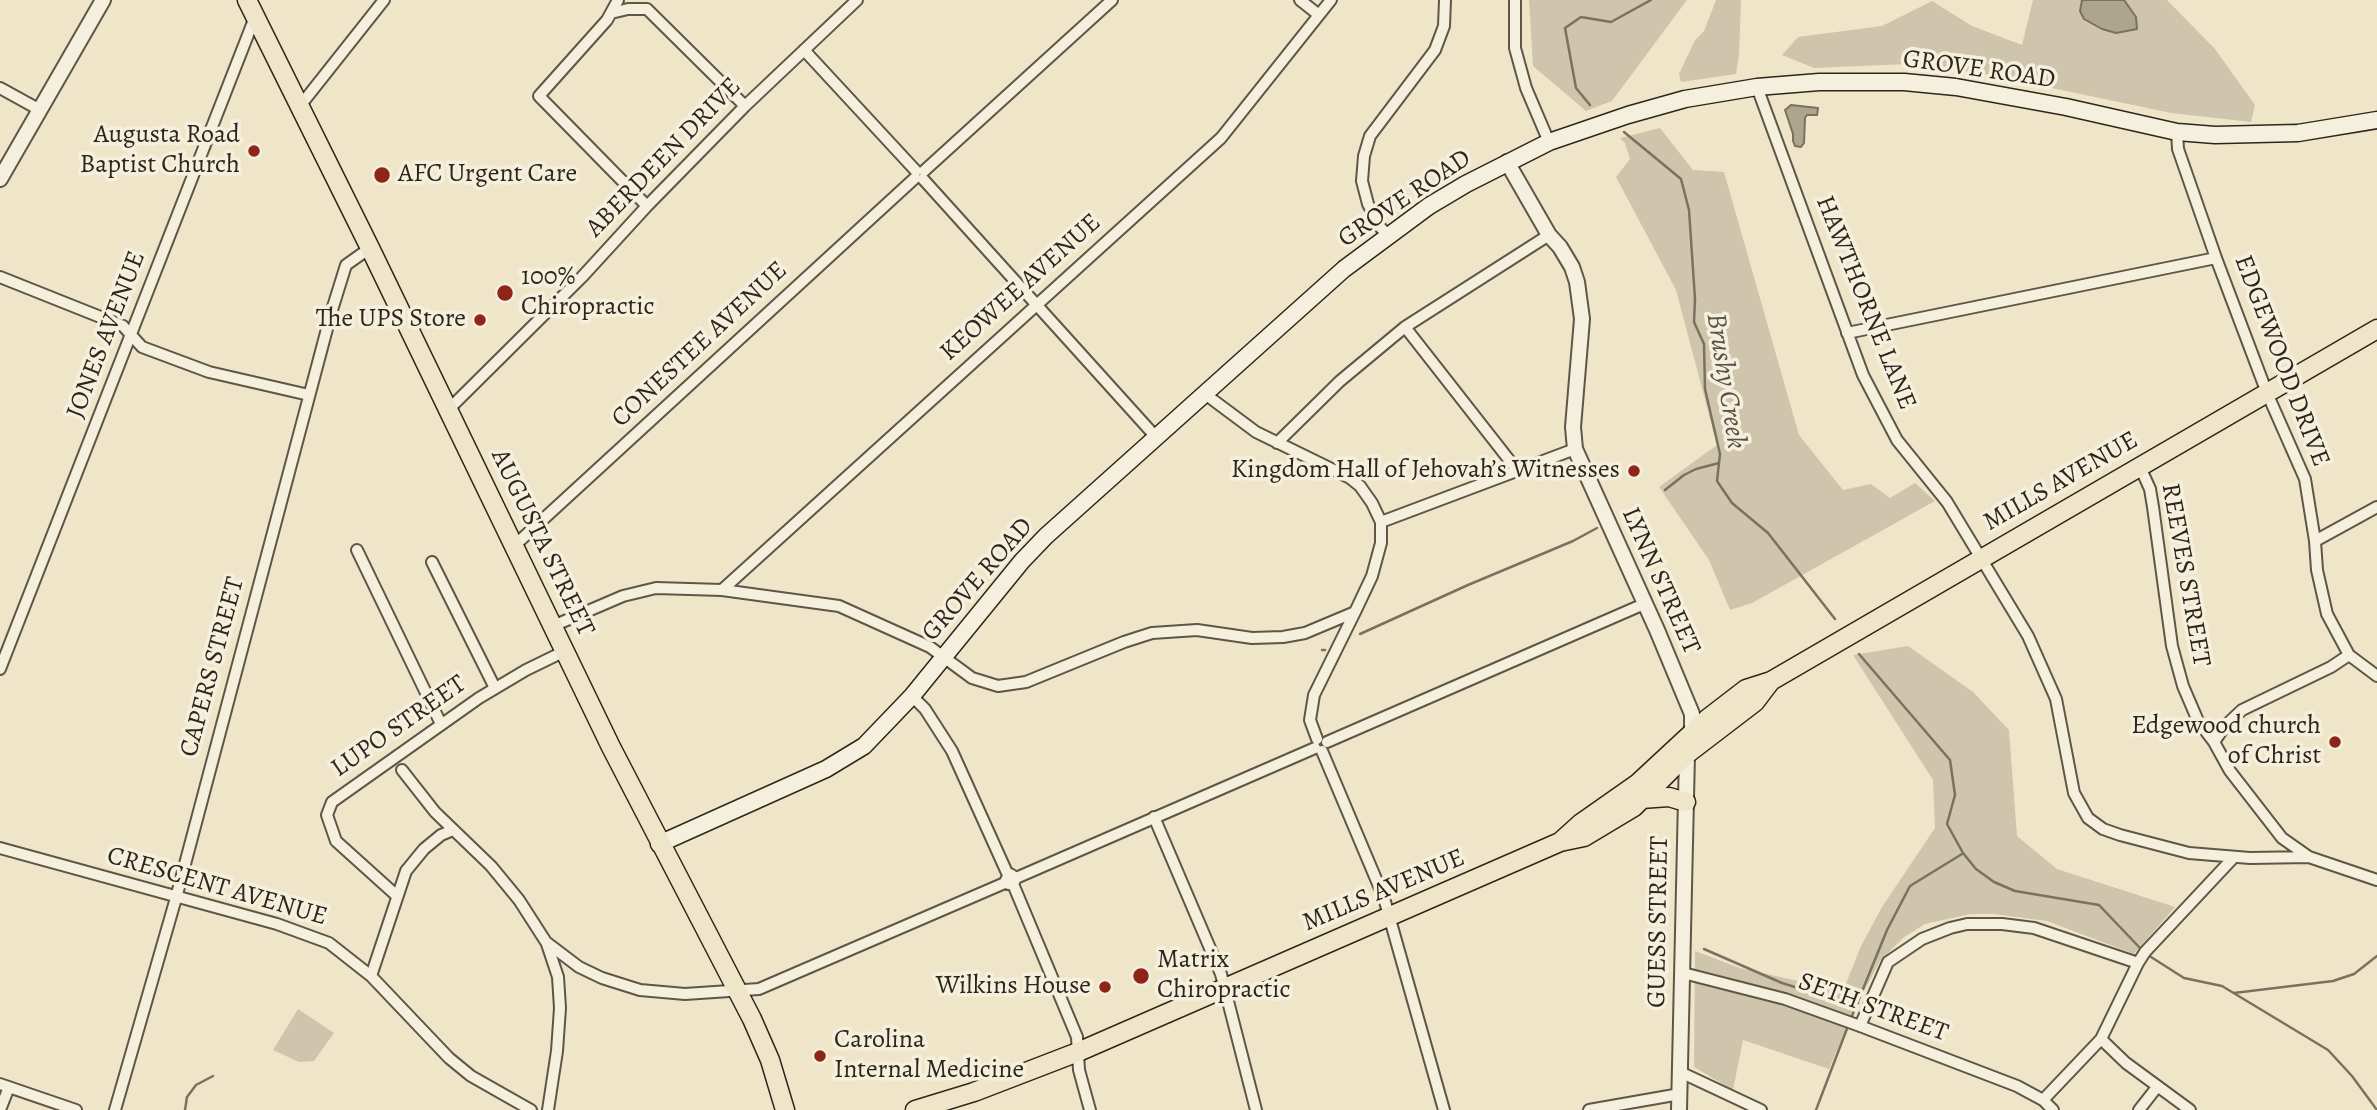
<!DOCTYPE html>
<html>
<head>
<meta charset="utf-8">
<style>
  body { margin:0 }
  canvas { display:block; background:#efe6ca }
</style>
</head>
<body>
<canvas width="2377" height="1110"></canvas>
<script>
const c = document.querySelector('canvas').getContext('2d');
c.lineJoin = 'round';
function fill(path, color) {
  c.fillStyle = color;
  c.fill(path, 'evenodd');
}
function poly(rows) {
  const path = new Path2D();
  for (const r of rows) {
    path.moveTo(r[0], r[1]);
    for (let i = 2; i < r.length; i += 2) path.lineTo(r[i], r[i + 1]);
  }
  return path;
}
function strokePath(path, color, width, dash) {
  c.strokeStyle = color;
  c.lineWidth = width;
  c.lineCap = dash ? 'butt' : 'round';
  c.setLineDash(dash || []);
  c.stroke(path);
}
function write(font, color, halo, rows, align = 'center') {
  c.font = font + ' Alegreya,serif';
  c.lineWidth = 7;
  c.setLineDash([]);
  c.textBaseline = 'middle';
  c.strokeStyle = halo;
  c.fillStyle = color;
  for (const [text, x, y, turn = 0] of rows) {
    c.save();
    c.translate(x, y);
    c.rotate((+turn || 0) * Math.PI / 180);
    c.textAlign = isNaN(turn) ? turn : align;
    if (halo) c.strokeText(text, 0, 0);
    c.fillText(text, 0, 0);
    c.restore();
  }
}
const green = poly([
  [1529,0,1687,0,1612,101,1586,111,1533,66],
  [1716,0,1741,0,1739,55,1736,74,1681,82,1679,74,1695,40,1704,31],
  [2033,0,2167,0,2215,49,2255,105,2251,122,2171,113,1990,75,1909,64,1814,68,1782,55,1798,37,1882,26,1932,1,1972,26,2022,45],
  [1660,128,1693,170,1724,172,1799,435,1843,490,1871,484,1890,498,1915,483,1935,501,1752,603,1730,610,1709,560,1659,487,1717,445,1676,290,1616,177,1630,159,1625,143,1620,138],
  [1908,646,1973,692,2009,730,2017,836,2057,869,2175,907,2134,954,2047,921,1993,914,1971,914,1925,924,1903,938,1880,961,1853,1012,1829,1069,1743,1040,1733,1090,1694,1067,1695,951,1740,968,1843,991,1861,946,1882,907,1935,828,1933,780,1853,655],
  [298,1009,334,1033,314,1061,299,1062,273,1050]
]);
const water = poly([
  [2082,0,2124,0,2136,17,2137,29,2116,33,2102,29,2084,19,2080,11,2082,0],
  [1791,105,1818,108,1817,115,1807,115,1805,118,1804,143,1801,147,1795,146,1793,141,1793,134,1785,110,1791,105]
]);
const stream = poly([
  [1590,105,1576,88,1565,28,1581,17,1611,22,1651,0],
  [1624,132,1681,179,1689,210,1695,299,1694,322,1704,344,1705,389,1720,454,1717,481,1732,503,1768,533,1835,619],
  [1665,490,1684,475,1696,469,1719,463],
  [1360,634,1468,585,1573,541,1597,528],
  [1322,650,1325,650],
  [1859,654,1950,760,1955,795,1947,824,1963,853,1976,869,1994,882,2015,891,2099,905,2140,948],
  [1704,949,1782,983,1824,996,1858,1003],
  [2151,957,2184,978,2222,986,2328,1050,2352,1076,2377,1110],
  [2234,993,2333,981,2354,974,2377,956],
  [1852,1016,1887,930,1910,886,1962,854],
  [185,1110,187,1097,196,1085,213,1076],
  [1816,1110,1848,1026]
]);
const minor = poly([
  [618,0,607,20,539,96,647,206],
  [1300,0,1319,15],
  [1515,0,1515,48,1526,88,1549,142],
  [611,13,628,9,647,9,745,106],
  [804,50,916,171],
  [1757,87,1863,375,1897,440,1947,502,2028,636,2056,699,2074,793,2088,818,2103,829,2120,835,2189,853,2250,858,2309,857,2377,880],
  [0,88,40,110],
  [300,106,384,0],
  [2177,132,2178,149,2216,258,2267,393,2305,479,2315,541,2317,570,2327,614,2349,655,2377,676],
  [924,171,1112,0],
  [923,179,1155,436],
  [1388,235,1380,227,1368,204,1362,181,1364,156,1370,136,1435,50,1444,26,1445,0],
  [0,277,123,326,142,347,209,372,309,395],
  [1405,327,1517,470],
  [1847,333,2216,258],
  [448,410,582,277,647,206,745,106,857,0],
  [1277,443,1340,381,1405,327,1549,235],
  [2140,467,2150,489,2153,507,2172,646,2183,686,2198,721,2214,742,2230,771,2282,838,2309,857],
  [1381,522,1575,449],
  [2315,541,2377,507],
  [514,546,915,178],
  [357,550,441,724],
  [432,562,495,688],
  [722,590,1221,138,1331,0],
  [553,626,623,596,656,588,722,590,839,606,930,647,972,678,998,686,1026,682,1124,642,1152,633,1197,630,1252,638,1283,637,1305,633,1355,612,1372,576,1381,543,1381,522,1372,503,1360,486,1350,478,1256,432,1205,394],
  [0,669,255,17],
  [912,696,925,709,952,751,1008,875],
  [1317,739,1310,720,1314,695,1355,612],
  [1327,742,1644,604],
  [2214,742,2225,726,2242,710,2331,667,2349,655],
  [1322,751,1384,898,1444,1110],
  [402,770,435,812,491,866,519,900,546,942,579,967,602,978,640,990,685,994,759,989,1007,882],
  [1154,817,1221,974,1256,1110],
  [0,848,277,924,329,943,371,976,449,1058,471,1076,531,1110],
  [1016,878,1010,874,1006,880,1008,884,1013,884,1016,878,1315,748],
  [1013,884,1077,1037,1079,1070,1090,1110],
  [397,896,336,841,327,815,332,802,479,698,526,670,565,651],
  [547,944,558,977,560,1008,557,1051,548,1110],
  [1683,973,1785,999,1860,1026,2017,1086,2043,1100,2053,1110],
  [371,976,406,871,424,849,441,835,453,830],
  [1860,1026,1888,962,1922,939,1950,928,1967,924,2002,924,2034,928,2138,963],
  [2101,1039,2126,1063,2190,1110],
  [1680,1072,1761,1110],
  [0,1084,76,1110],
  [2043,1100,2101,1039,2138,963,2145,952,2234,857],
  [0,1110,9,1087],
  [115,1110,176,898,332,310,346,265,370,248],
  [1589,1110,1680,1094],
  [2139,1110,2157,1087]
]);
const tertiary = poly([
  [1507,162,1549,235,1560,247,1572,267,1577,282,1582,319,1573,427,1575,449,1657,630,1692,714,1692,729,1687,754,1679,1110],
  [0,179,103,0]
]);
const secondary = poly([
  [659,844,826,769,864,746,912,696,1022,561,1046,536,1344,269,1429,206,1466,184,1549,142,1628,115,1685,99,1757,87,1819,82,1904,82,1956,87,2066,107,2177,132,2215,135,2298,133,2377,120]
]);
const primary = poly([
  [247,0,370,248,611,747,752,1019,770,1060,785,1110],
  [1641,799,1669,797,1686,802],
  [1560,842,1581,823,1638,783,1707,719,1746,689,1771,681,2377,329],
  [915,1110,974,1092,1078,1052,1560,842,1584,837,1634,807,1687,754,1755,702,1771,681]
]);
const markers = [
  [254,151,7,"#8f2418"],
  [382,175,9,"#8f2418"],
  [505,293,9,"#8f2418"],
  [480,320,7,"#8f2418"],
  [1634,471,7,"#8f2418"],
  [2335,742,7,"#8f2418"],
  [1141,976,9,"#8f2418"],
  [1105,987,7,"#8f2418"],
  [820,1056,7,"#8f2418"]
];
const streetNames = [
  ["GROVE ROAD",1979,70,8],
  ["ABERDEEN DRIVE",664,158,-46],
  ["GROVE ROAD",1405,199,-34],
  ["KEOWEE AVENUE",1021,288,-42],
  ["HAWTHORNE LANE",1865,303,68],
  ["JONES AVENUE",107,335,-69],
  ["CONESTEE AVENUE",700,345,-43],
  ["EDGEWOOD DRIVE",2281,361,69],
  ["MILLS AVENUE",2061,482,-30],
  ["AUGUSTA STREET",542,543,64],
  ["REEVES STREET",2185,575,80],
  ["GROVE ROAD",978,580,-49],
  ["LYNN STREET",1660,581,66],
  ["CAPERS STREET",213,667,-75],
  ["LUPO STREET",399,727,-35],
  ["CRESCENT AVENUE",217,887,16],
  ["MILLS AVENUE",1384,891,-23],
  ["GUESS STREET",1659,922,-89],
  ["SETH STREET",1873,1008,20]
];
const poiNames = [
  ["Augusta Road",240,136],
  ["Baptist Church",240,166],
  ["AFC Urgent Care",398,175,"left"],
  ["100%",521,278,"left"],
  ["Chiropractic",521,308,"left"],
  ["The UPS Store",466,320],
  ["Kingdom Hall of Jehovah’s Witnesses",1620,471],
  ["Edgewood church",2321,727],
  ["of Christ",2321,757],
  ["Matrix",1157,961,"left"],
  ["Chiropractic",1157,991,"left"],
  ["Wilkins House",1091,987],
  ["Carolina",834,1041,"left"],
  ["Internal Medicine",834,1071,"left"]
];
const waterNames = [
  ["Brushy Creek",1725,381,81]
];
fill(green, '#cec5ac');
fill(water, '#ada58e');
strokePath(water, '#7a7260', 2);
strokePath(stream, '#7a7260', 2.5);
strokePath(minor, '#5e5647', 14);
strokePath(tertiary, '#5e5647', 18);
strokePath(secondary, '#2e261b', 19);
strokePath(primary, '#2e261b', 21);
strokePath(minor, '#f5efdd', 10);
strokePath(tertiary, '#f5efdd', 14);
strokePath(secondary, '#f5efdd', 16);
strokePath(primary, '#efe6ca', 18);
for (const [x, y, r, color] of markers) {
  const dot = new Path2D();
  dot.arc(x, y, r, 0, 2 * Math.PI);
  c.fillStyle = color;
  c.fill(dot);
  strokePath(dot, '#f5efdd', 2.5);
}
write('26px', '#2e261b', '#f5efdd', streetNames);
write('26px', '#2e261b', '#f5efdd', poiNames, 'right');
write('italic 28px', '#5a5243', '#f5efdd', waterNames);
</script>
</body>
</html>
